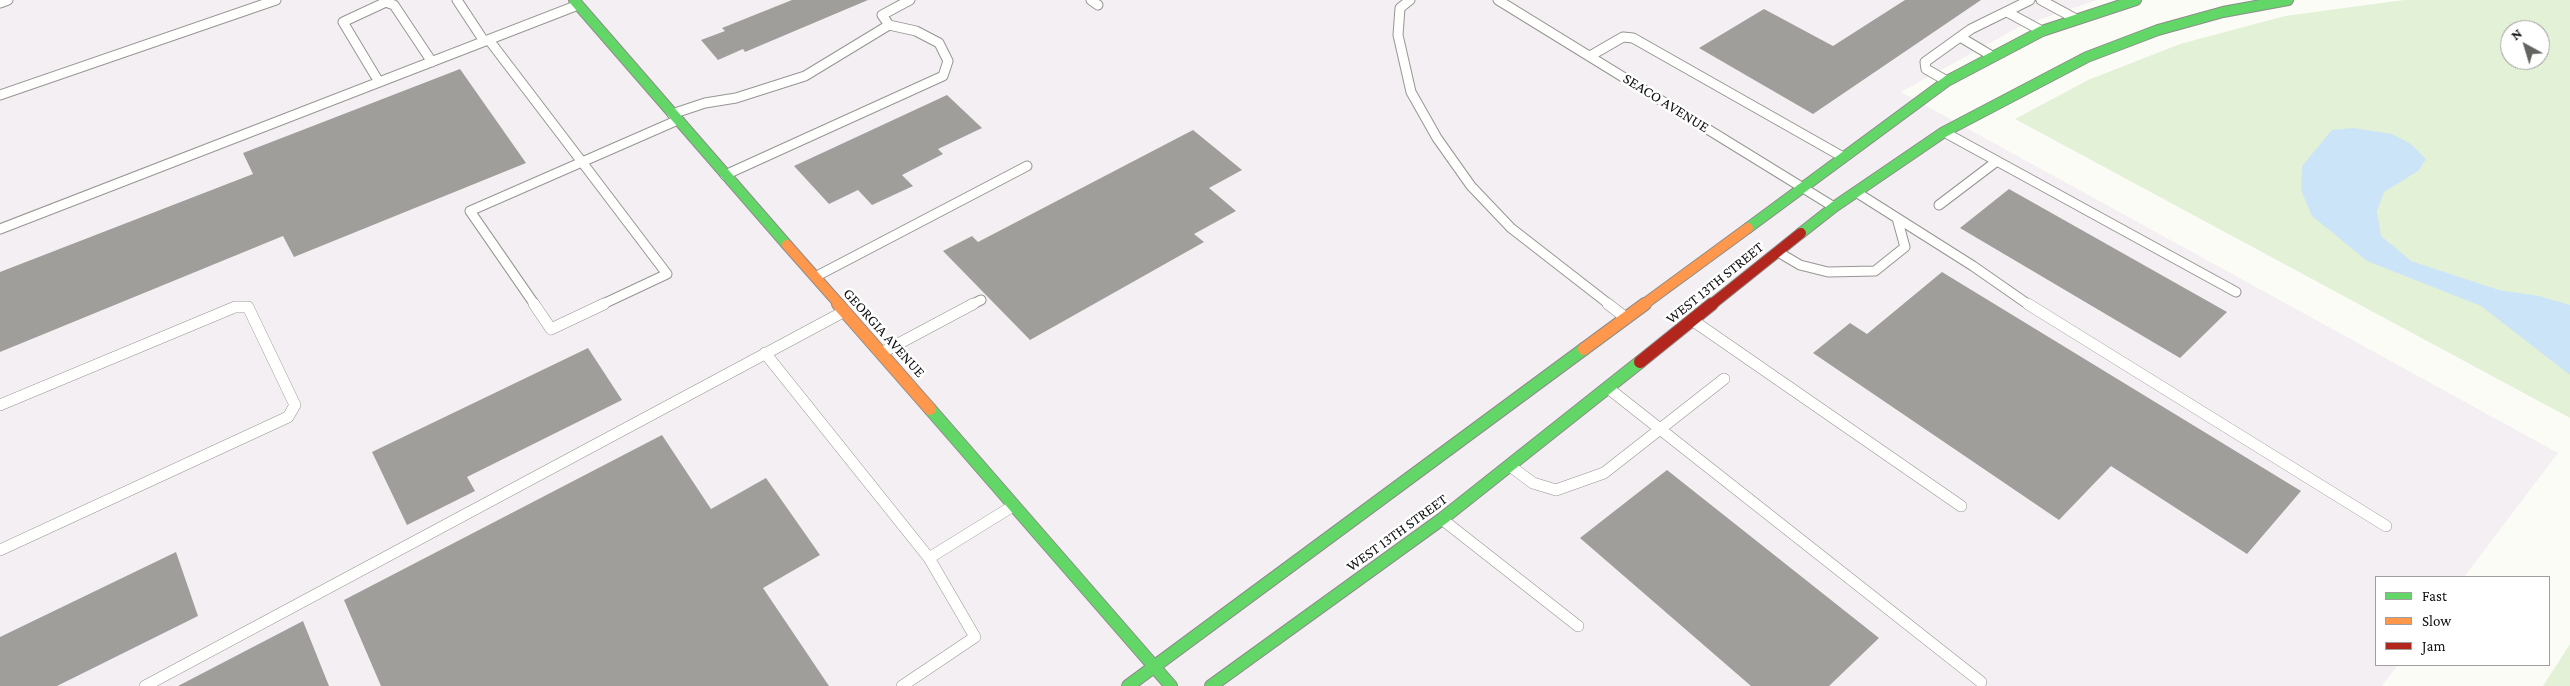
<!DOCTYPE html>
<html>
<head>
<meta charset="utf-8">
<style>
  body { margin:0 }
  #map { position:relative; width:2570px; height:686px; overflow:hidden; background:#fcfcf6; font-family:"Crimson Pro",serif }
  canvas { display:block }
  .legend { position:absolute; left:2375px; top:576px; width:175px; height:90px; box-sizing:border-box; background:#fff; border:1px solid #9f9f9f; margin:0; padding:6px 9px; list-style:none; font-size:15px; color:#101010 }
  .legend li { display:flex; align-items:center; gap:10px; height:25px }
  .legend b { width:25px; border:1px solid #9f9f9f }
  .north { position:absolute; left:2500px; top:20px; width:50px; height:50px; box-sizing:border-box; background:#fff; border:1px solid #9f9f9f; border-radius:50%; rotate:321deg; font-size:14px; font-weight:700; line-height:20px; text-align:center; color:#101010 }
  .north::after { content:''; display:block; margin:auto; width:18px; height:22px; background:#636360; clip-path:polygon(50% 0,100% 100%,50% 72%,0 100%) }
</style>
</head>
<body>
<div id="map">
<canvas width="2570" height="686"></canvas>
<ul class="legend">
<li><b style="height:6px;background:#63d668"></b>Fast</li>
<li><b style="height:6px;background:#ff974d"></b>Slow</li>
<li><b style="height:6px;background:#b3261e"></b>Jam</li>
</ul>
<div class="north">N</div>
</div>
<script>
const c = document.querySelector('canvas').getContext('2d');
c.lineJoin = 'round';
function fill(path, color) {
  c.fillStyle = color;
  c.fill(path, 'evenodd');
}
function poly(rows) {
  const path = new Path2D();
  for (const r of rows) {
    path.moveTo(r[0], r[1]);
    for (let i = 2; i < r.length; i += 2) path.lineTo(r[i], r[i + 1]);
  }
  return path;
}
function strokePath(path, color, width, dash) {
  c.strokeStyle = color;
  c.lineWidth = width;
  c.lineCap = dash ? 'butt' : 'round';
  c.setLineDash(dash || []);
  c.stroke(path);
}
function write(font, color, halo, rows, align = 'center') {
  c.font = font + ' "Crimson Pro",serif';
  c.lineWidth = 5;
  c.setLineDash([]);
  c.textBaseline = 'middle';
  c.strokeStyle = halo;
  c.fillStyle = color;
  for (const [text, x, y, turn = 0] of rows) {
    c.save();
    c.translate(x, y);
    c.rotate((+turn || 0) * Math.PI / 180);
    c.textAlign = isNaN(turn) ? turn : align;
    if (halo) c.strokeText(text, 0, 0);
    c.fillText(text, 0, 0);
    c.restore();
  }
}
const industrial = poly([
  [0,0,2097,0,2021,26,1901,92,2558,453,2464,577,2376,577,2376,665,2398,665,2382,686,0,686]
]);
const green = poly([
  [2404,0,2570,0,2570,418,2015,119,2088,80,2180,44,2285,16],
  [2510,30,2540,30,2540,60,2510,60],
  [2570,644,2570,686,2543,686]
]);
const water = poly([
  [2353,128,2392,134,2411,144,2426,159,2418,171,2384,192,2377,211,2381,236,2411,261,2499,290,2539,296,2570,305,2570,375,2481,306,2367,261,2312,216,2301,190,2302,166,2332,130]
]);
const building = poly([
  [792,0,868,0,745,52,743,49,718,60,701,40,725,31,722,28],
  [1905,0,1981,0,1813,114,1699,48,1764,9,1833,46],
  [460,69,526,163,294,257,283,236,0,352,0,272,253,174,243,153],
  [947,95,982,128,938,149,943,154,902,175,913,186,872,205,858,190,829,204,794,166],
  [1193,130,1242,170,1209,188,1236,211,1194,234,1204,242,1030,340,943,251,972,236,978,242],
  [2009,189,2227,312,2180,358,1960,228],
  [1942,272,2301,491,2247,554,2111,466,2059,520,1813,353,1850,323,1867,334],
  [588,348,622,400,467,477,475,491,407,525,372,452],
  [662,435,711,509,766,478,820,555,763,588,829,686,381,686,344,600],
  [1667,470,1879,638,1829,686,1751,686,1580,538],
  [176,552,198,616,57,686,0,686,0,637],
  [303,621,329,686,178,686]
]);
const laneFar1 = poly([
  [457,0,484,41],
  [1091,0,1098,5],
  [1410,0,1400,8,1398,35,1411,92,1437,138,1471,186,1511,228,1610,305],
  [1498,0,1834,207],
  [2041,0,2076,19],
  [0,3,8,0],
  [2007,12,2042,31],
  [1960,37,1992,56],
  [489,40,582,162],
  [1590,56,1623,37,1633,38,1843,157],
  [1947,81,1926,69,1925,62,1971,29,2030,0],
  [379,82,343,22,386,2,394,5,432,62],
  [0,95,276,0],
  [672,114,705,103,736,98,805,76,889,25,882,15,910,0],
  [1944,132,2236,292],
  [582,162,667,274,601,305],
  [582,162,678,120],
  [725,175,943,76,948,61,939,43,916,31,889,25],
  [1856,192,1973,266,2029,305],
  [1939,205,1997,161],
  [0,229,578,5],
  [1778,252,1800,265,1828,272,1875,271,1905,247,1897,218],
  [815,277,1027,166],
  [535,305,470,211,582,162],
  [971,305,981,300]
]);
const lane = poly([
  [534,304,551,329,604,304],
  [1608,304,1626,318],
  [2028,304,2386,526],
  [1692,320,1961,506],
  [883,352,973,304],
  [765,353,929,558,1013,506],
  [1608,388,1981,682],
  [0,405,235,307,248,307,295,405,288,417,0,550],
  [1510,466,1533,483,1556,490,1604,473,1724,379],
  [1443,520,1578,626],
  [145,686,845,311],
  [902,686,975,637,929,558]
]);
const fastFar1 = poly([
  [574,0,787,245],
  [1748,228,1947,81,2042,31,2136,0],
  [1801,233,1834,207,1944,132,2087,57,2158,30,2223,12,2288,0]
]);
const fast = poly([
  [930,409,1171,686],
  [1128,686,1584,349],
  [1211,686,1442,519,1640,362]
]);
const slowFar1 = poly([
  [787,245,840,305],
  [1643,305,1748,228]
]);
const slow = poly([
  [838,304,930,409],
  [1584,349,1645,304]
]);
const jamFar1 = poly([
  [1711,305,1801,233]
]);
const jam = poly([
  [1640,362,1712,304]
]);
const streetNames = [
  ["SEACO AVENUE",1666,103,32],
  ["WEST 13TH STREET",1715,283,-39],
  ["GEORGIA AVENUE",884,333,48],
  ["WEST 13TH STREET",1397,533,-36]
];
fill(industrial, '#f4eff2');
fill(green, '#e3f2d6');
fill(water, '#cce4f7');
fill(building, '#a09e9b');
strokePath(laneFar1, '#969694', 11);
strokePath(lane, '#969694', 12);
strokePath(fastFar1, '#8d8d8a', 12);
strokePath(fast, '#8d8d8a', 14);
strokePath(slowFar1, '#8d8d8a', 12);
strokePath(slow, '#8d8d8a', 14);
strokePath(jamFar1, '#8d8d8a', 12);
strokePath(jam, '#8d8d8a', 14);
strokePath(laneFar1, '#fffffe', 9);
strokePath(lane, '#fffffe', 11);
strokePath(fastFar1, '#63d668', 10);
strokePath(fast, '#63d668', 12);
strokePath(slowFar1, '#ff974d', 10);
strokePath(slow, '#ff974d', 12);
strokePath(jamFar1, '#b3261e', 10);
strokePath(jam, '#b3261e', 12);
write('15px', '#101010', '#fff', streetNames);
</script>
</body>
</html>
